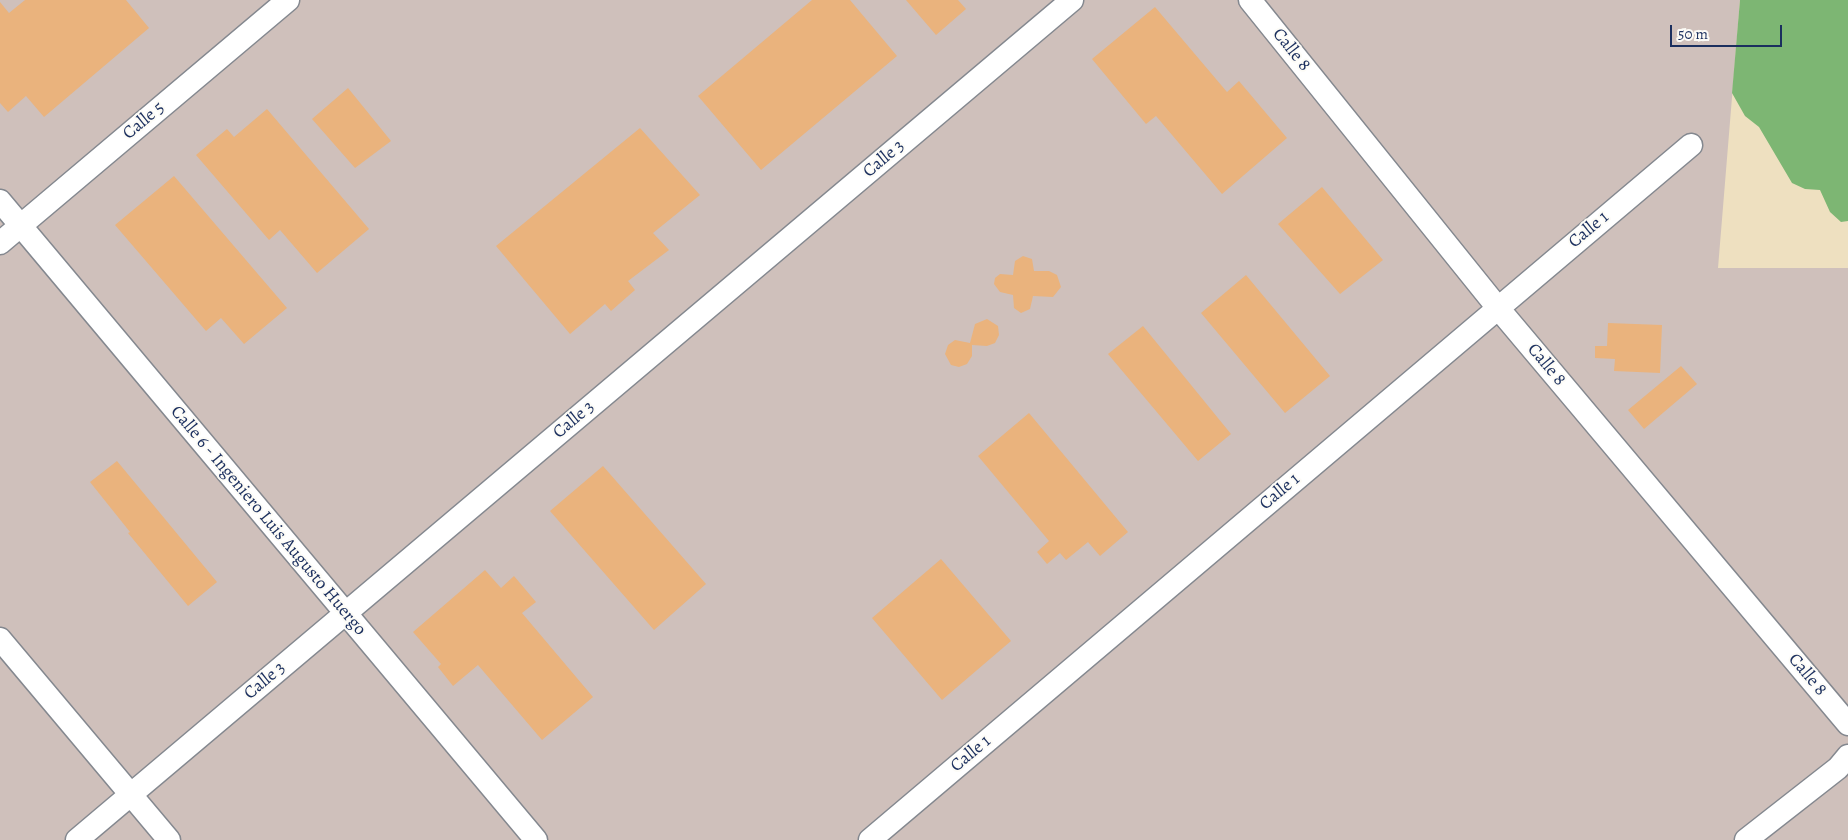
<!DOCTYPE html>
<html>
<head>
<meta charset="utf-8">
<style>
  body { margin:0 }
  #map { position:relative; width:1848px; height:840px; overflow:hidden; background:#eee0c0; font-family:Alegreya,serif }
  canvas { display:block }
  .scale { position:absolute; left:1670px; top:25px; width:112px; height:22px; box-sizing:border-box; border:2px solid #1b2f5e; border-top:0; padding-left:6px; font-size:15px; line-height:18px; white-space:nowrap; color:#1b2f5e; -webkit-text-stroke:4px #fdfcf7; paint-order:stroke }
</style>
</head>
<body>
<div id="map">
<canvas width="1848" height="840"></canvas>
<div class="scale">50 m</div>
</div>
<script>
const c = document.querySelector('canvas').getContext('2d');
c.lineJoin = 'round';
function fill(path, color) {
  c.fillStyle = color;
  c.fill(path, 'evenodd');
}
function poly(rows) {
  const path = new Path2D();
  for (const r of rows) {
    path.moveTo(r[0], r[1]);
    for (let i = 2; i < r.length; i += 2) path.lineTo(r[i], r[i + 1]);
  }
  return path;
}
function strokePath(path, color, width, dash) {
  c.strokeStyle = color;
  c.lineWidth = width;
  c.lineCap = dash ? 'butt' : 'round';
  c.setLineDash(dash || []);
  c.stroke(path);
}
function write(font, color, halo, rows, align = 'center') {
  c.font = font + ' Alegreya,serif';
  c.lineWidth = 4;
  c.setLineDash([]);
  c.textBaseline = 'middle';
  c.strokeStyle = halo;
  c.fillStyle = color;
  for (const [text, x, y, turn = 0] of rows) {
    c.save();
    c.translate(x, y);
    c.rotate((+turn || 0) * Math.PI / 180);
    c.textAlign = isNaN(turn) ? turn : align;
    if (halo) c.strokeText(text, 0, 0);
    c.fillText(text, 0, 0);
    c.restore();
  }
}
const industrial = poly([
  [0,0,1740,0,1718,268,1848,268,1848,840,0,840]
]);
const forest = poly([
  [1740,0,1848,0,1848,221,1841,222,1830,212,1820,190,1805,189,1792,183,1759,127,1745,116,1732,93]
]);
const building = poly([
  [25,0,126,0,149,28,44,117,26,96,8,112,0,103,0,2,9,13],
  [812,0,850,0,897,56,761,170,698,96],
  [906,0,958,0,966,9,936,35],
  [1155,7,1227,92,1239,81,1287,138,1222,194,1156,116,1146,124,1092,59],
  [348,88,391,141,355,168,312,119],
  [267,109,369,229,317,273,280,230,269,240,196,155,227,129,234,137],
  [640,128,700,195,653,233,669,250,628,281,635,290,611,311,605,304,570,334,496,246],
  [174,176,287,308,244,344,221,318,206,331,115,225],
  [1322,187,1383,260,1340,294,1278,224],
  [1023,256,1032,259,1034,271,1049,271,1057,275,1061,287,1053,297,1033,296,1030,309,1021,313,1014,308,1013,295,1000,292,994,284,995,278,1000,274,1013,275,1015,261],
  [1246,275,1330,376,1285,413,1201,313],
  [987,319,998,326,999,335,995,343,987,346,972,345,972,356,967,364,959,367,951,365,945,354,948,345,955,340,970,343,975,324],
  [1608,323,1662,325,1660,373,1614,371,1615,359,1595,358,1595,346,1607,346],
  [1143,326,1231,434,1198,461,1108,354],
  [1681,366,1697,384,1644,429,1628,410],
  [1029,413,1128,532,1100,556,1088,542,1066,560,1060,553,1047,564,1037,552,1049,541,978,456],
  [117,461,217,582,188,606,128,533,130,532,90,482],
  [603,466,706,584,654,630,550,511],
  [941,559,1011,641,942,700,872,618],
  [485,570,501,588,514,576,536,602,522,613,593,697,542,740,478,665,453,686,438,667,441,664,413,632]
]);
const minor = poly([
  [1250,0,1498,308,1848,724],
  [0,201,536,840],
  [0,243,288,0],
  [0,639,169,840],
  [77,840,1072,0],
  [870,840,1691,145],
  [1746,840,1838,768,1848,756]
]);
const streetNames = [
  ["Calle 8",1291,50,51],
  ["Calle 5",144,121,-40],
  ["Calle 3",884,159,-40],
  ["Calle 1",1589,230,-40],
  ["Calle 8",1546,365,50],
  ["Calle 3",574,420,-40],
  ["Calle 1",1280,492,-40],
  ["Calle 6 - Ingeniero Luis Augusto Huergo",268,521,50],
  ["Calle 8",1807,675,50],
  ["Calle 3",265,681,-40],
  ["Calle 1",971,754,-40]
];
fill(industrial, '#cfc0bb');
fill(forest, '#7db673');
fill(building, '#eab37d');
strokePath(minor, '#84888f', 25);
strokePath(minor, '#fff', 22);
write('18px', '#1b2f5e', '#fdfcf7', streetNames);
</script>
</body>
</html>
